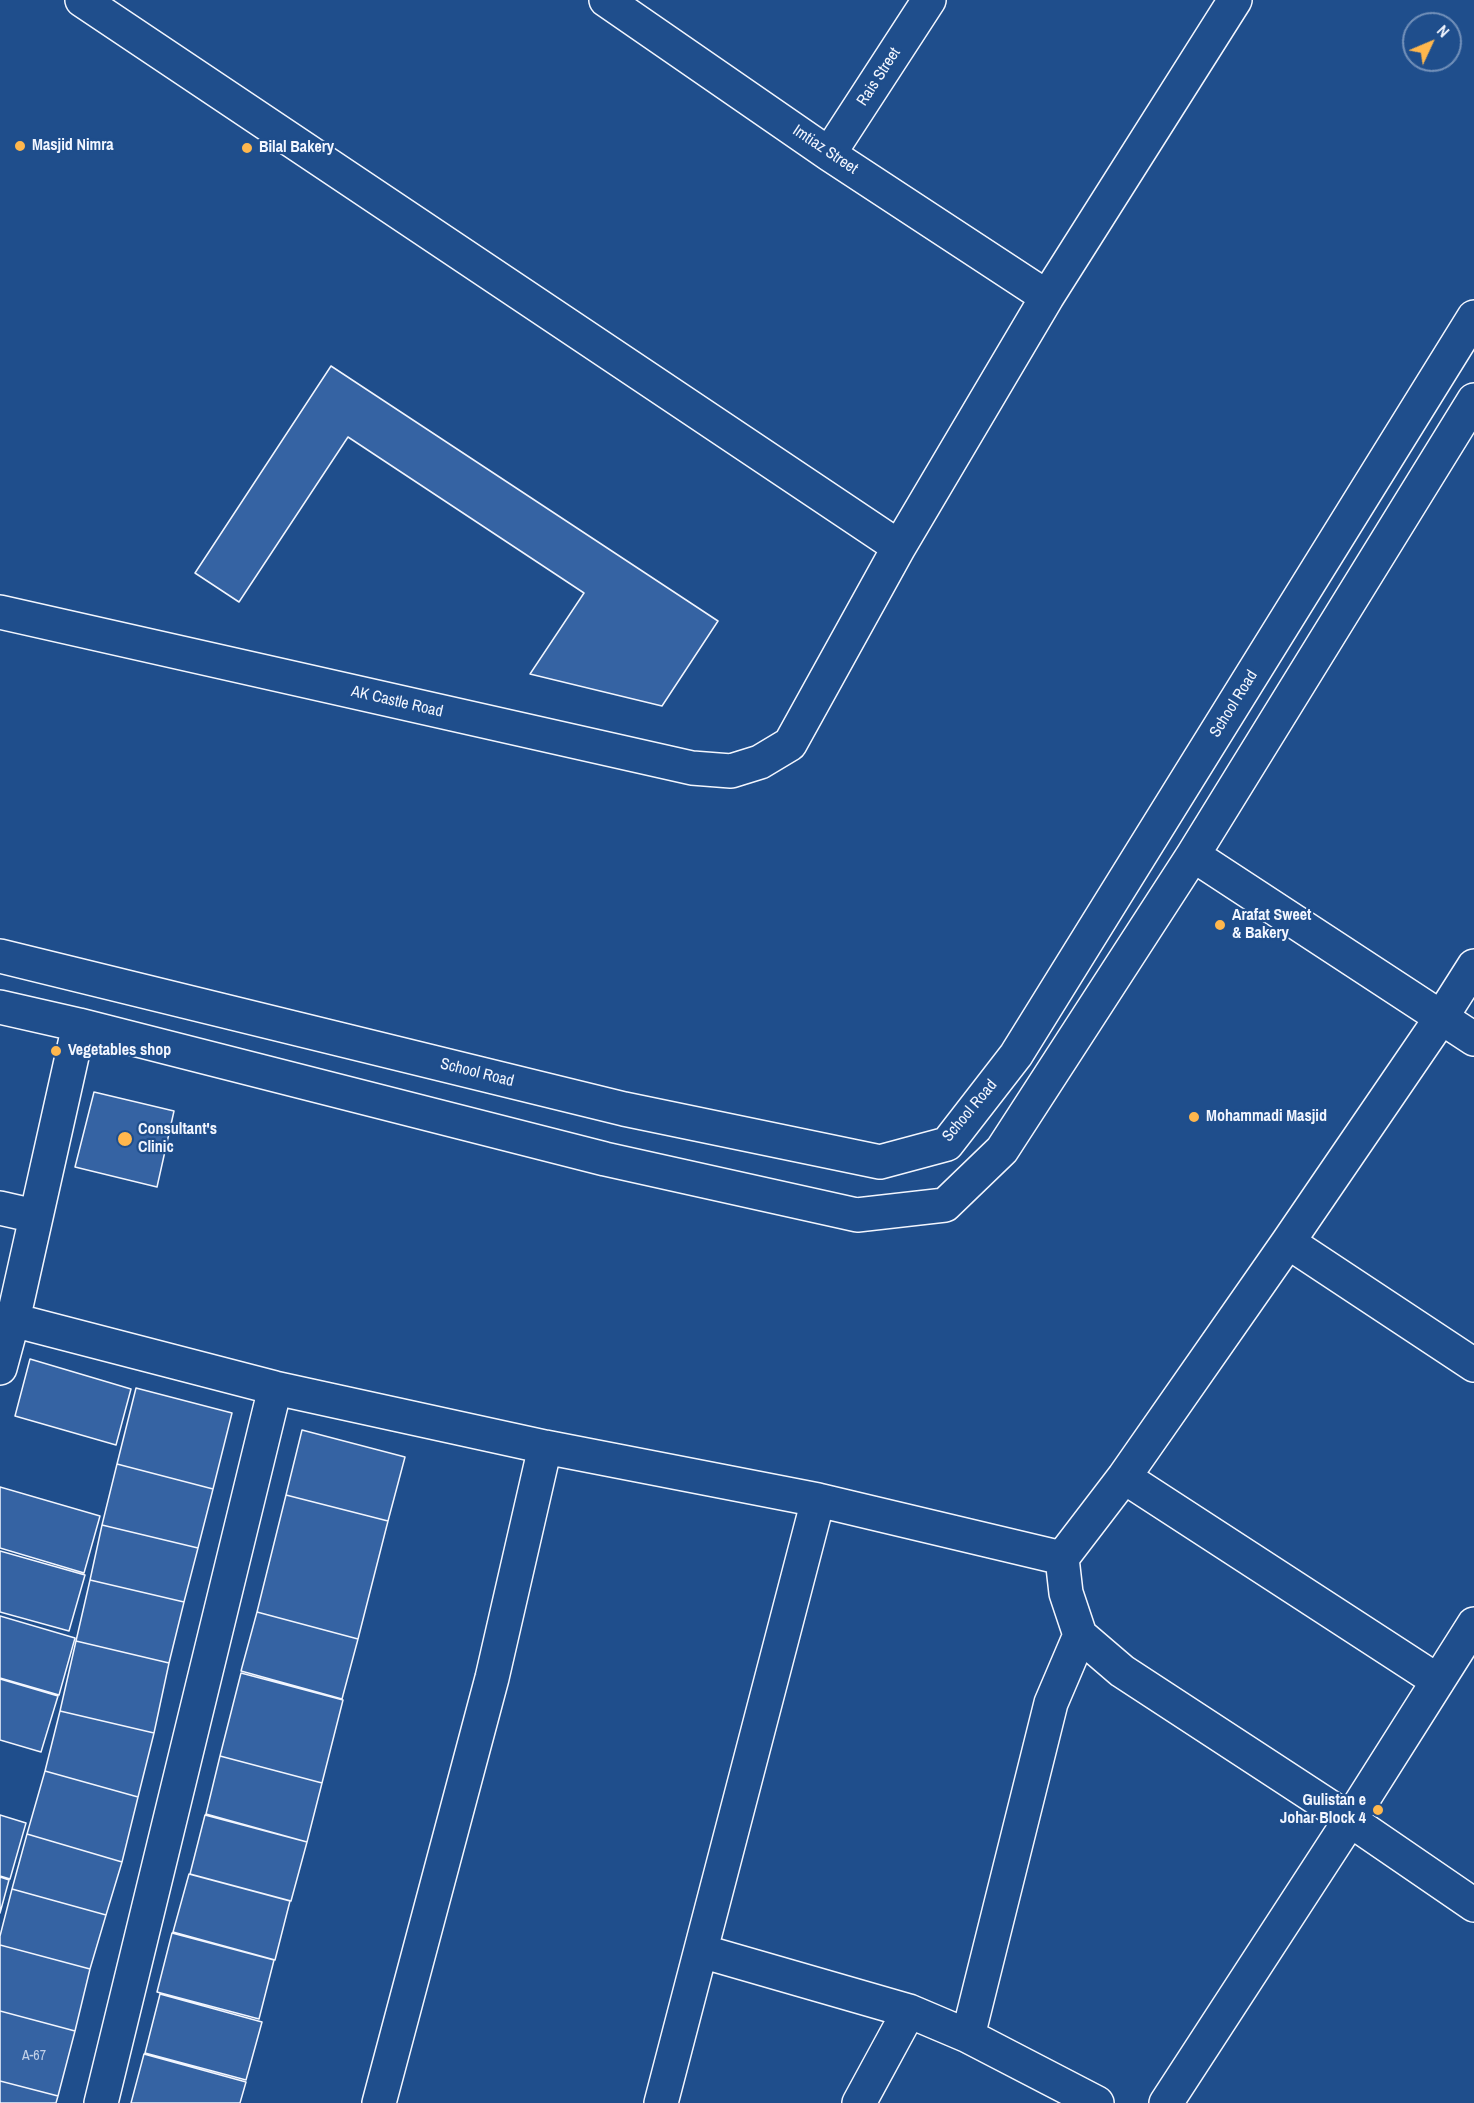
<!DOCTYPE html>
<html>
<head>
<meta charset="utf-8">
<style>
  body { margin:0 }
  #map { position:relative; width:1474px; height:2103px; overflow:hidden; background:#1f4e8c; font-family:"Archivo Narrow",sans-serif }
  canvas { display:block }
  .north { position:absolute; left:1402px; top:12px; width:60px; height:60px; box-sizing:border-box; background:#1f4e8c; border:2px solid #7391ba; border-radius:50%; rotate:46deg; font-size:16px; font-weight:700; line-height:24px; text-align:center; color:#f2f6ff }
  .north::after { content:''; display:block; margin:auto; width:21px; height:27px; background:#ffb74d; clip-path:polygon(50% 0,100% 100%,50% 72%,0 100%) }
</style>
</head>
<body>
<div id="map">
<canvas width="1474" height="2103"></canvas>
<div class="north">N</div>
</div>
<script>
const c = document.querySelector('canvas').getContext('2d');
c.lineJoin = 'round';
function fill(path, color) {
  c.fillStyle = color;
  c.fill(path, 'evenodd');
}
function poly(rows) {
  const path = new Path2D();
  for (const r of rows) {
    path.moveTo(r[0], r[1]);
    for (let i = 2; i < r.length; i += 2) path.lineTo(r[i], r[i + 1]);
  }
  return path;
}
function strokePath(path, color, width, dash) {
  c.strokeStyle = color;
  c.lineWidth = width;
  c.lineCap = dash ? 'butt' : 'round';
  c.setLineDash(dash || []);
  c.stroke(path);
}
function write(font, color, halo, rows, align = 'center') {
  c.font = font + ' "Archivo Narrow",sans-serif';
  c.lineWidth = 4.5;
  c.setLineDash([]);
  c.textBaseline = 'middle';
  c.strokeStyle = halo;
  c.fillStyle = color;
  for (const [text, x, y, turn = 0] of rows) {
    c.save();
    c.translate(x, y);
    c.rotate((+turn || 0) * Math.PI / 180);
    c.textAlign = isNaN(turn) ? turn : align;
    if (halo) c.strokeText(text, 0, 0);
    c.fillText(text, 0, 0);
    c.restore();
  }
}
const building = poly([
  [331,366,718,621,662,706,530,674,584,593,348,437,239,602,195,573,331,366],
  [94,1092,174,1111,157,1187,75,1167,94,1092],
  [30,1359,131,1389,116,1445,15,1416,30,1359],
  [136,1388,232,1413,213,1489,117,1464,136,1388],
  [302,1430,405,1457,388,1521,286,1495,302,1430],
  [117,1464,213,1489,198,1548,102,1525,117,1464],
  [0,1487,100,1516,84,1573,0,1548,0,1487],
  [286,1495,388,1521,358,1639,257,1612,286,1495],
  [102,1525,198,1548,184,1602,90,1580,102,1525],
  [0,1551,85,1575,69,1631,0,1612,0,1551],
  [90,1580,184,1602,169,1663,76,1641,90,1580],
  [257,1612,358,1639,342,1699,241,1671,257,1612],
  [0,1616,75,1638,59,1695,0,1678,0,1616],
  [76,1641,169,1663,154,1733,60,1711,76,1641],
  [241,1673,343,1700,322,1783,220,1756,241,1673],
  [0,1679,58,1696,41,1752,0,1740,0,1679],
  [60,1711,154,1733,138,1797,45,1771,60,1711],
  [220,1756,322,1783,307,1842,206,1814,220,1756],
  [45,1771,138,1797,122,1862,27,1834,45,1771],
  [0,1815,26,1823,10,1879,0,1876,0,1815],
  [205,1815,307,1842,291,1901,190,1874,205,1815],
  [27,1834,122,1862,106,1915,12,1889,27,1834],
  [189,1874,290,1901,275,1960,173,1932,189,1874],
  [0,1877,9,1880,0,1913,0,1877],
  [12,1889,106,1915,90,1969,0,1945,0,1936,12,1889],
  [172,1933,274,1960,259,2019,157,1992,172,1933],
  [0,1945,90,1969,75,2031,0,2011,0,1945],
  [160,1994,262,2022,246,2080,145,2053,160,1994],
  [0,2011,75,2031,58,2096,0,2081,0,2011],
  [144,2054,246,2082,240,2103,131,2103,144,2054],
  [0,2081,58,2096,56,2103,0,2103,0,2081]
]);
const minor = poly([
  [82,0,899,547],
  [606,0,829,154,1047,297],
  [829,154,929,0],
  [0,612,692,768,731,771,760,762,790,744,899,547,1047,297,1235,0],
  [1193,855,1474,1039],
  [0,956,624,1109,880,1162,947,1144,1016,1055,1474,317],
  [1474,966,1441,1018,1288,1242,1124,1477,1062,1558,1066,1593,1080,1635,1122,1671,1350,1820,1474,1905],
  [0,1007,79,1025,605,1159,857,1215,945,1205,1002,1150,1193,855,1474,400],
  [0,1208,35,1216],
  [1288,1242,1474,1365],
  [13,1320,275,1388,545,1447,818,1500,1062,1558],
  [0,1368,13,1320,79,1025],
  [1124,1477,1438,1681],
  [701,1951,909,2011,968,2036,1097,2103],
  [968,2036,1051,1703,1080,1635],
  [101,2103,275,1388],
  [379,2103,492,1678,545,1447],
  [661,2103,818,1500],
  [859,2103,909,2011],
  [1166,2103,1350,1820,1474,1624]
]);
const markers = [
  [20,146,6,"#ffb74d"],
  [247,148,6,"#ffb74d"],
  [1220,925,6,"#ffb74d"],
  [56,1051,6,"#ffb74d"],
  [1194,1117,6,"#ffb74d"],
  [125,1139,8,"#ffb74d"],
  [1378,1810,6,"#ffb74d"]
];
const numberNames = [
  ["A-67",34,2056]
];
const streetNames = [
  ["Rais Street",879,77,-57],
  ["Imtiaz Street",825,150,34],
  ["AK Castle Road",397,702,13],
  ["School Road",1234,704,-58],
  ["School Road",477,1073,14],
  ["School Road",970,1111,-50]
];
const poiNames = [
  ["Masjid Nimra",32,146],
  ["Bilal Bakery",259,148],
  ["Arafat Sweet",1232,916],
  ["& Bakery",1232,934],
  ["Vegetables shop",68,1051],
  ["Mohammadi Masjid",1206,1117],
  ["Consultant's",138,1130],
  ["Clinic",138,1148],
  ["Gulistan e",1366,1801,"right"],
  ["Johar Block 4",1366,1819,"right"]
];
fill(building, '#3563a3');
strokePath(building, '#f2f6ff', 1.5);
strokePath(minor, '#f2f6ff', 36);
strokePath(minor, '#1f4e8c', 33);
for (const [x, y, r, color] of markers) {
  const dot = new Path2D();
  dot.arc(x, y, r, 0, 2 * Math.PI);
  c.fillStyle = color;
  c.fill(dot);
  strokePath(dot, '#1f4e8c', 2);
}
write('14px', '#c3d1e8', null, numberNames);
write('16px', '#f2f6ff', '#1f4e8c', streetNames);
write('bold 16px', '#f2f6ff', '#1f4e8c', poiNames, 'left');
</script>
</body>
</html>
